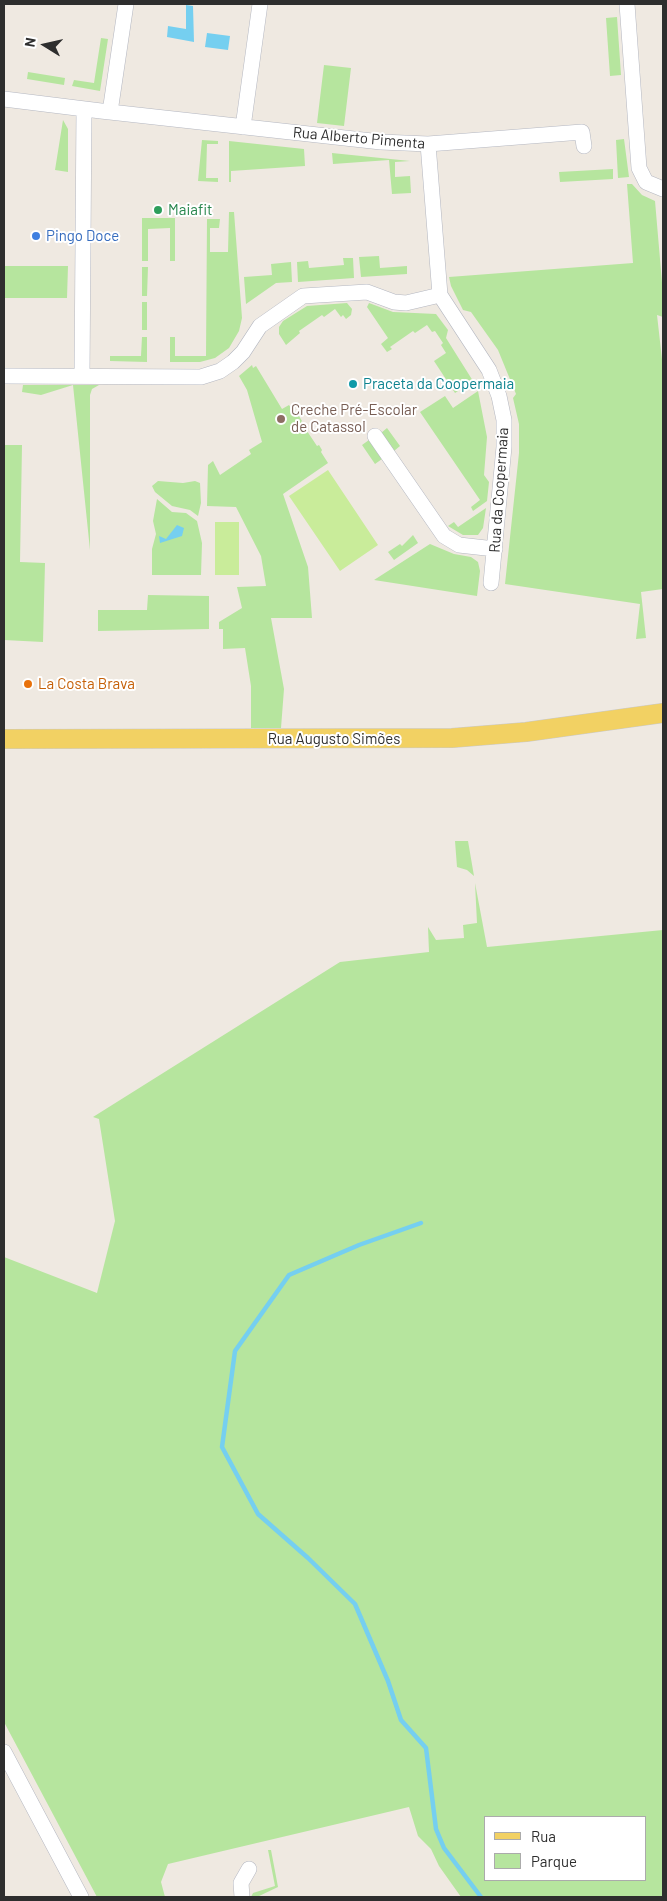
<!DOCTYPE html>
<html>
<head>
<meta charset="utf-8">
<style>
  body { margin:0 }
  #map { position:relative; width:667px; height:1901px; overflow:hidden; background:#efe9e1; font-family:Barlow,sans-serif }
  canvas { display:block }
  .frame { position:absolute; inset:0; border:5px solid #2e2e2e; pointer-events:none }
  .legend { position:absolute; left:484px; top:1816px; width:162px; height:65px; box-sizing:border-box; background:#fff; border:1px solid #ababab; margin:0; padding:6px 9px; list-style:none; font-size:15px; color:#2e2e2e }
  .legend li { display:flex; align-items:center; gap:10px; height:25px }
  .legend b { width:25px; border:1px solid #ababab }
  .north { position:absolute; left:20px; top:20px; width:50px; height:50px; -webkit-text-stroke:4px #fff; paint-order:stroke; rotate:280deg; font-size:14px; font-weight:700; line-height:20px; text-align:center; color:#2e2e2e }
  .north::after { content:''; display:block; margin:auto; width:18px; height:22px; background:#2e2e2e; clip-path:polygon(50% 0,100% 100%,50% 72%,0 100%) }
</style>
</head>
<body>
<div id="map">
<canvas width="667" height="1901"></canvas>
<div class="frame"></div>
<ul class="legend">
<li><b style="height:6px;background:#f2d163"></b>Rua</li>
<li><b style="height:14px;background:#b6e59e"></b>Parque</li>
</ul>
<div class="north">N</div>
</div>
<script>
const c = document.querySelector('canvas').getContext('2d');
c.lineJoin = 'round';
function fill(path, color) {
  c.fillStyle = color;
  c.fill(path, 'evenodd');
}
function poly(rows) {
  const path = new Path2D();
  for (const r of rows) {
    path.moveTo(r[0], r[1]);
    for (let i = 2; i < r.length; i += 2) path.lineTo(r[i], r[i + 1]);
  }
  return path;
}
function strokePath(path, color, width, dash) {
  c.strokeStyle = color;
  c.lineWidth = width;
  c.lineCap = dash ? 'butt' : 'round';
  c.setLineDash(dash || []);
  c.stroke(path);
}
function write(font, color, halo, rows, align = 'center') {
  c.font = font + ' Barlow,sans-serif';
  c.lineWidth = 4;
  c.setLineDash([]);
  c.textBaseline = 'middle';
  c.strokeStyle = halo;
  c.fillStyle = color;
  for (const [text, x, y, turn = 0] of rows) {
    c.save();
    c.translate(x, y);
    c.rotate((+turn || 0) * Math.PI / 180);
    c.textAlign = isNaN(turn) ? turn : align;
    if (halo) c.strokeText(text, 0, 0);
    c.fillText(text, 0, 0);
    c.restore();
  }
}
const green = poly([
  [617,17,621,75,610,76,606,18],
  [101,38,108,39,100,91,72,86,74,80,94,83],
  [324,65,351,68,344,126,317,123],
  [28,72,65,78,64,85,27,79],
  [63,120,68,129,68,172,55,170],
  [624,139,629,177,618,178,616,140],
  [202,140,218,141,218,144,207,144,206,178,218,178,218,182,198,181],
  [229,141,304,149,305,166,231,171,231,182,229,182],
  [332,153,410,161,395,162,395,177,410,176,411,193,392,194,389,160,333,164],
  [613,169,613,179,560,182,559,172],
  [627,184,632,184,642,195,655,201,663,294,663,317,657,315,663,368,663,589,641,592,646,638,636,639,640,604,505,584,519,453,519,424,513,398,516,394,498,350,471,312,463,310,451,286,449,277,633,263],
  [229,212,234,212,242,318,239,331,229,348,215,358,200,362,170,362,170,337,175,337,175,356,206,356,207,219,220,219,219,228,210,228,210,252,228,252],
  [142,218,175,218,175,261,170,261,170,228,148,229,148,261,142,261],
  [379,256,380,268,407,266,407,274,361,277,359,257],
  [343,258,353,258,354,278,298,282,297,262,308,261,309,268,344,265],
  [291,262,292,282,276,283,246,304,244,277,272,275,271,264],
  [4,266,68,266,67,298,4,298],
  [142,267,148,267,147,296,142,296],
  [142,302,147,302,147,330,142,330],
  [347,303,352,309,351,315,346,319,343,315,341,317,335,309,324,317,322,315,299,331,300,333,286,345,279,334,279,327,283,321,307,306],
  [369,303,393,312,436,314,448,330,446,338,473,381,455,393,434,361,446,353,441,345,443,343,435,331,432,332,427,325,415,333,413,331,390,347,392,349,387,352,381,344,388,338,367,307],
  [142,337,147,337,147,362,110,361,110,356,141,356],
  [252,365,253,368,256,366,282,409,289,405,297,417,299,416,302,421,301,422,317,446,319,445,322,450,321,452,328,463,283,494,308,567,312,618,271,618,284,689,281,728,251,728,251,686,245,648,223,649,223,629,219,629,219,622,242,608,237,587,266,586,261,556,236,507,207,506,208,465,213,461,220,475,251,454,249,450,262,442,247,390,239,376],
  [23,385,99,385,92,389,90,395,90,550,73,385,41,395,22,392],
  [478,391,487,437,484,475,489,482,487,501,473,511,471,507,480,500,420,412,445,396,453,408],
  [387,428,400,446,394,451,381,433],
  [369,440,382,459,375,464,362,445],
  [4,445,22,445,20,562,45,563,43,642,4,640],
  [158,481,183,483,195,481,200,483,201,503,198,516,190,510,172,506,155,492,152,486],
  [157,499,172,512,186,513,197,521,202,543,201,575,152,575,152,549,156,534,153,521],
  [486,508,483,528,478,535,463,535,448,526,454,522,458,527],
  [413,535,418,543,394,560,388,552,400,544,402,546],
  [430,544,454,554,471,557,478,562,480,571,477,596,374,580],
  [148,595,209,596,209,629,98,631,98,610,147,610],
  [455,841,468,841,474,876,467,870,457,867],
  [475,883,487,947,663,930,663,1897,461,1897,439,1866,431,1849,418,1836,409,1807,168,1864,161,1882,165,1897,97,1897,4,1722,4,1257,97,1293,115,1221,99,1119,93,1117,340,962,429,952,428,927,436,940,464,938,463,925,477,923],
  [486,1817,646,1817,646,1880,486,1880],
  [268,1850,271,1850,278,1887,257,1897,251,1897,253,1893,275,1886]
]);
const pitch = poly([
  [328,470,378,545,340,571,289,496],
  [215,522,239,522,239,575,215,575]
]);
const water = poly([
  [186,5,193,6,194,42,167,37,168,26,186,29],
  [207,33,230,36,228,50,205,47],
  [177,525,184,528,182,536,160,543,159,536,166,539]
]);
const stream = poly([
  [421,1223,359,1245,289,1275,235,1351,222,1447,258,1514,308,1558,355,1604,388,1681,401,1720,426,1748,436,1829,444,1848,481,1897]
]);
const minor = poly([
  [627,4,639,168,646,182,663,189],
  [4,99,101,111,381,142,428,144,582,132,584,146],
  [110,112,126,4],
  [243,127,260,4],
  [428,144,440,295,489,370,499,396,504,420,504,447,491,583],
  [4,376,201,377,220,371,233,362,243,352,260,326,303,296,367,292,394,302,406,303,440,295],
  [82,376,84,109],
  [375,436,444,536,459,545,495,549],
  [4,1752,81,1897],
  [242,1897,241,1883,249,1869]
]);
const major = poly([
  [4,739,452,738,526,732,663,713]
]);
const markers = [
  [158,210,5,"#2e9e5b"],
  [36,236,5,"#3f7fe0"],
  [353,384,5,"#0f9aa8"],
  [281,419,5,"#8d6e63"],
  [28,684,5,"#e8710a"]
];
const streetNames = [
  ["Rua Alberto Pimenta",359,138,5],
  ["Rua da Coopermaia",499,490,-86],
  ["Rua Augusto Simões",334,739]
];
const leisureNames = [
  ["Maiafit",168,210]
];
const shopNames = [
  ["Pingo Doce",46,236]
];
const cultureNames = [
  ["Praceta da Coopermaia",363,384]
];
const educationNames = [
  ["Creche Pré-Escolar",291,410],
  ["de Catassol",291,427]
];
const foodNames = [
  ["La Costa Brava",38,684]
];
fill(green, '#b6e59e');
fill(pitch, '#c9ec9a');
fill(water, '#75cff0');
strokePath(stream, '#75cff0', 4.5);
strokePath(minor, '#b4b7c1', 16);
strokePath(major, '#c9c9c9', 20);
strokePath(minor, '#fff', 15);
strokePath(major, '#f2d163', 19);
for (const [x, y, r, color] of markers) {
  const dot = new Path2D();
  dot.arc(x, y, r, 0, 2 * Math.PI);
  c.fillStyle = color;
  c.fill(dot);
  strokePath(dot, '#fff', 2);
}
write('15px', '#2e2e2e', '#fff', streetNames);
write('15px', '#27864d', '#fff', leisureNames, 'left');
write('15px', '#366cbe', '#fff', shopNames, 'left');
write('15px', '#0d838f', '#fff', cultureNames, 'left');
write('15px', '#785e54', '#fff', educationNames, 'left');
write('15px', '#c56008', '#fff', foodNames, 'left');
</script>
</body>
</html>
